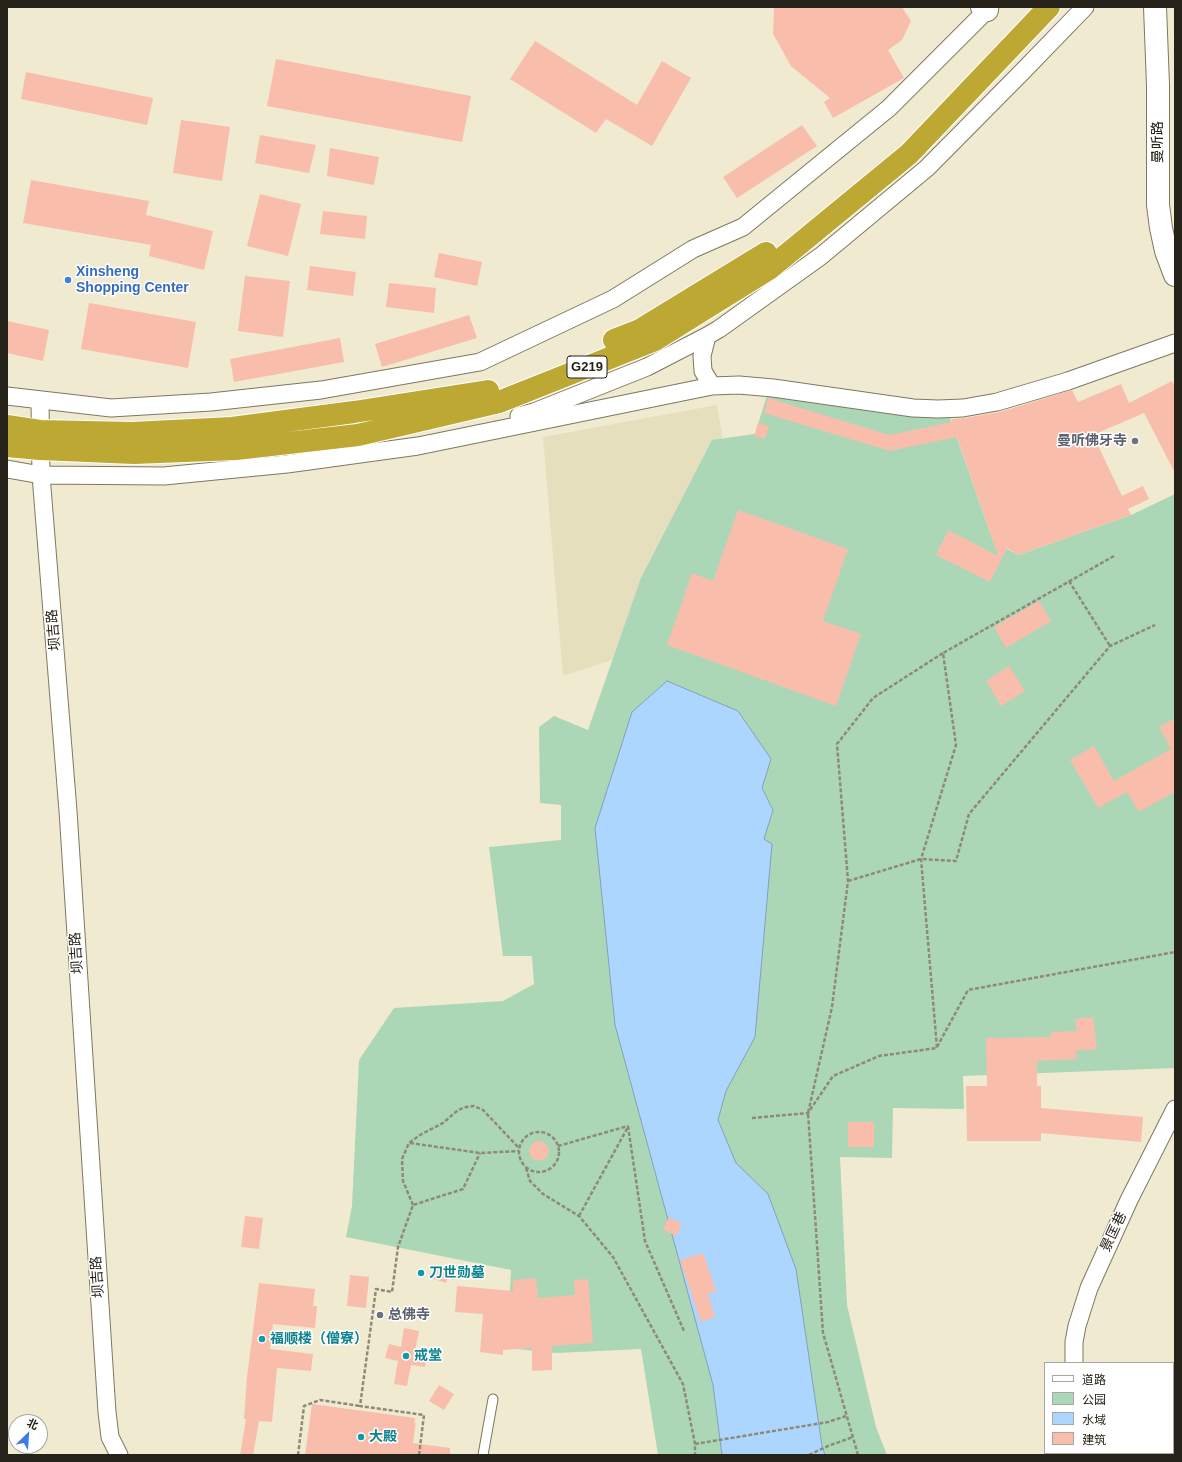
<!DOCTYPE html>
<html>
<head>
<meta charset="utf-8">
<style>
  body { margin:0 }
  #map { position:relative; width:1182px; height:1462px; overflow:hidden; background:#f0ead0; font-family:Arial,"Noto Sans SC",sans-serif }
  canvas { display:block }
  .frame { position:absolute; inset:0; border:8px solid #252219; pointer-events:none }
  .legend { position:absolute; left:1044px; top:1362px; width:130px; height:92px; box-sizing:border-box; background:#fff; border:1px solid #a8a7a3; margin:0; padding:5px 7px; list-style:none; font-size:12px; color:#252219 }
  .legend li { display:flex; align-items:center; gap:8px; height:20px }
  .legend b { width:20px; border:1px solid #a8a7a3 }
  .north { position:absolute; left:8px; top:1414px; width:40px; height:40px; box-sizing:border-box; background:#fff; border:1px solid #a8a7a3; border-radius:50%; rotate:25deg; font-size:11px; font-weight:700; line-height:16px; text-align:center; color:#252219 }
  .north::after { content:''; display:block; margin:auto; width:14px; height:18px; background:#4079e9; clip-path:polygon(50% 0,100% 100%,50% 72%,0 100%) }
</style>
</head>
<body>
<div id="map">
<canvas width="1182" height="1462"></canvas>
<div class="frame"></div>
<ul class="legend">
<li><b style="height:5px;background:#fff"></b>道路</li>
<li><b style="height:11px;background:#abd7b7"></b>公园</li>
<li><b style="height:11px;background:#add6ff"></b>水域</li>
<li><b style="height:11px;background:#f8beab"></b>建筑</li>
</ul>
<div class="north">北</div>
</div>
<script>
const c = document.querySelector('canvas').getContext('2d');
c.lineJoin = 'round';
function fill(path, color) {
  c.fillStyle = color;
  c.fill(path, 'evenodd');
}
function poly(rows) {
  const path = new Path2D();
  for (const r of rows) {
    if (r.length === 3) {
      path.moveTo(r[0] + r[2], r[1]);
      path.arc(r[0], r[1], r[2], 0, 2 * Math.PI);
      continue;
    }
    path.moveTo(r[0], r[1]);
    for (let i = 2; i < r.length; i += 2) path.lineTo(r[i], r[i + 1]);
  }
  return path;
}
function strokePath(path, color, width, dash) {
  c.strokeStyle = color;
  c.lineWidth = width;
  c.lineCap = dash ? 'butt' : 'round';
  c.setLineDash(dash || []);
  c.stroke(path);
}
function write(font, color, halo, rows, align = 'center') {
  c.font = font + ' Arial,"Noto Sans SC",sans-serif';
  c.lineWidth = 3;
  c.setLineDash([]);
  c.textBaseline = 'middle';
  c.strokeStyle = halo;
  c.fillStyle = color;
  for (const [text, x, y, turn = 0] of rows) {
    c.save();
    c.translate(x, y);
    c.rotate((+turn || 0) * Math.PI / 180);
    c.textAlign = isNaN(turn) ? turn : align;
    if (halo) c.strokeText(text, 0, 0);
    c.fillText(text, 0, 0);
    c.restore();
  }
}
const built = poly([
  [717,405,724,448,612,660,563,676,543,437]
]);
const green = poly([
  [768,392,949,415,993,541,1018,555,1131,515,1175,494,1175,1068,963,1076,964,1109,893,1108,892,1158,840,1157,847,1305,876,1427,887,1455,658,1455,641,1349,556,1353,507,1348,511,1270,346,1237,352,1206,359,1060,394,1008,503,1001,534,984,532,956,503,956,489,847,561,840,561,805,540,803,539,727,554,716,588,730,641,578,712,440,755,434]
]);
const water = poly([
  [667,681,738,711,771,759,762,788,773,810,764,839,772,844,755,1037,726,1091,718,1120,736,1163,768,1194,796,1269,822,1446,825,1455,722,1455,713,1385,615,1025,595,828,632,712,667,681]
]);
const building = poly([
  [774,7,902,7,911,21,902,40,888,50,904,78,833,118,824,102,830,98,791,66,773,34],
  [535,41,637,105,662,61,691,78,652,146,606,119,596,133,510,79],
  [276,59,471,96,462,142,267,106],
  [26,72,153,98,147,125,21,99],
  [181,120,230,127,222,181,173,173],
  [802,125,817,146,737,198,723,177],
  [260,135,316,145,309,173,255,163],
  [330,148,379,157,374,185,327,176],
  [31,180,149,201,146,215,213,231,204,270,149,256,151,245,23,223],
  [260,194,301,204,288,256,247,246],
  [323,211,367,216,365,239,320,234],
  [439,253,482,262,477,286,434,277],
  [310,266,356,272,353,296,307,290],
  [245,276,290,281,283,337,238,331],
  [389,283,436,288,434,313,386,307],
  [89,303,196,322,188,368,81,349],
  [469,315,477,338,382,367,375,344],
  [7,321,49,330,43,361,7,353],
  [340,338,344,362,234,382,230,359],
  [1172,381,1175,388,1175,473,1144,413,1093,435,1122,496,1143,486,1149,499,1128,509,1131,515,1018,555,1007,548,990,582,936,555,948,530,998,556,957,437,890,451,764,413,768,398,889,435,952,422,951,419,965,418,1000,412,1072,390,1078,402,1121,384,1129,403],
  [758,423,769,426,765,439,754,436],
  [738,510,848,549,823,621,861,634,836,706,667,645,692,573,713,581],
  [1039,601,1051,621,1006,648,994,627],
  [1009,666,1025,691,1001,706,986,681],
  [1175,718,1175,792,1139,812,1127,792,1098,808,1070,760,1094,746,1114,781,1171,749,1159,727],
  [1093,1017,1097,1049,1076,1051,1077,1059,1037,1061,1037,1086,1041,1086,1041,1108,1143,1117,1141,1142,1041,1133,1041,1141,967,1141,966,1086,987,1086,986,1038,1051,1037,1051,1032,1077,1031,1075,1019],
  [848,1122,874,1122,874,1147,848,1147],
  [539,1151,10],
  [245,1216,263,1218,259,1249,241,1247],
  [669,1217,682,1224,676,1236,663,1229],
  [703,1253,716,1291,708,1294,715,1317,701,1322,680,1260],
  [435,1265,450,1270,446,1283,431,1278],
  [350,1275,369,1277,366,1308,347,1306],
  [536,1278,538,1298,575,1295,574,1280,588,1279,593,1343,552,1346,552,1370,532,1371,532,1348,503,1350,503,1355,480,1352,483,1314,455,1312,457,1286,513,1291,513,1280],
  [259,1283,315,1289,313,1306,317,1306,315,1328,273,1324,270,1349,313,1354,311,1371,277,1368,272,1422,259,1421,253,1455,240,1455,246,1419,244,1419,247,1377],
  [404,1328,419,1331,415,1351,427,1353,425,1367,411,1365,407,1386,394,1384,398,1361,385,1358,389,1344,401,1347],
  [439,1385,454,1394,444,1410,429,1401],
  [312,1404,415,1418,414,1425,416,1421,413,1443,450,1448,450,1455,305,1455]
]);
const path = poly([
  [1069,581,1110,646],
  [848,881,921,859,956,861,969,814,1110,646,1155,625],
  [937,1047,968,990,1175,952],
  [752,1118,808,1113,833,1076,879,1056,937,1048,921,859,956,745,943,653,1114,556],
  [628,1126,645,1241,684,1331],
  [539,1152,20],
  [410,1143,480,1153,519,1151],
  [558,1146,628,1126],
  [526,1168,530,1181,543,1194,579,1216,613,1257,683,1384,695,1444,695,1455],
  [413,1205,403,1181,402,1159,409,1143,420,1135,443,1123,458,1110,466,1107,474,1106,483,1110,519,1148],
  [579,1216,628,1127],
  [695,1444,828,1422,846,1416],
  [298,1455,304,1406,320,1400,360,1406],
  [419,1455,424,1415,360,1406,376,1289,392,1292,398,1247,413,1205,463,1189,480,1153],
  [809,1455,828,1446,853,1437],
  [858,1455,823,1333,808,1113,832,1007,848,881,837,744,873,698,943,653]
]);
const service = poly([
  [483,1455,493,1399]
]);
const minor = poly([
  [707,336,702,356,703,371,712,386],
  [7,396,111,408,211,402,321,390,480,362,613,299,693,249,743,227,889,108,990,7],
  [40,401,41,475,68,811,107,1412,110,1437,119,1455],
  [519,416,534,412,647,367,707,336,719,329,821,256,927,168,1024,70,1085,7],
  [7,469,41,475,164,476,287,464,418,446,712,386,739,385,773,388,913,408,938,409,963,408,997,402,1068,381,1175,343],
  [1074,1363,1074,1342,1077,1326,1089,1288,1129,1200,1175,1109],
  [1093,1453,1094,1455]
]);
const tertiary = poly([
  [1155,7,1158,85,1158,205,1161,228,1166,251,1175,275]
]);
const secondary = poly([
  [982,7,987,10]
]);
const trunk = poly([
  [614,340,640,330,766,253],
  [7,426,40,431,132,433,232,428,354,412,488,391],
  [7,446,40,449,134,453,236,449,358,435,499,402,655,340,769,269,909,154,1049,7]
]);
const markers = [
  [68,280,4,"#3f7fe0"],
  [1135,441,4,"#6b7280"],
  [421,1273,4,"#0f9aa8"],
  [380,1315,4,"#6b7280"],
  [262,1339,4,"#0f9aa8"],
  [406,1356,4,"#0f9aa8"],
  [361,1437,4,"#0f9aa8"]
];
const shields = [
  [587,367,40]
];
const shieldNames = [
  ["G219",587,367]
];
const streetNames = [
  ["曼听路",1158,142,-90],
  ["坝吉路",54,630,-95],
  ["坝吉路",77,953,-94],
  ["景匡巷",1114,1232,-65],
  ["坝吉路",98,1277,-94]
];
const shopNames = [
  ["Xinsheng",76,272],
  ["Shopping Center",76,288]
];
const worshipNames = [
  ["曼听佛牙寺",1127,441],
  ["总佛寺",388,1315,"left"]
];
const cultureNames = [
  ["刀世勋墓",429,1273],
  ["福顺楼（僧寮）",270,1339],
  ["戒堂",414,1356],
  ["大殿",369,1437]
];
fill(built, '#e6dfbe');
fill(green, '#abd7b7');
fill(water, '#add6ff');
strokePath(water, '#84a0ba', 1);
fill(building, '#f8beab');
strokePath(service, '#7d7860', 11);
strokePath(minor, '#7d7860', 19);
strokePath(tertiary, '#7d7860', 24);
strokePath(secondary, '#7d7860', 24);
strokePath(trunk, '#fff', 24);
strokePath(path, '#8f8a78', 2.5, [4, 2]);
strokePath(service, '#fff', 9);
strokePath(minor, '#fff', 17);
strokePath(tertiary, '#fff', 22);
strokePath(secondary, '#fff', 22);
strokePath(trunk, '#bca833', 22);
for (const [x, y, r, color] of markers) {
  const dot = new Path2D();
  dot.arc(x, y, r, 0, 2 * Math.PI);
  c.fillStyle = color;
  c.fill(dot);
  strokePath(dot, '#fff', 1.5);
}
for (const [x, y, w] of shields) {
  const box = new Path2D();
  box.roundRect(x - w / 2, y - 11, w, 22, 3);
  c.fillStyle = '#fff';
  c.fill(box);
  strokePath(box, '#252219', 1);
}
write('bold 13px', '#252219', null, shieldNames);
write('14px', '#252219', '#fff', streetNames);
write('bold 14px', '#366cbe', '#fff', shopNames, 'left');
write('bold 14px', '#5b616d', '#fff', worshipNames, 'right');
write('bold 14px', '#0d838f', '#fff', cultureNames, 'left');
</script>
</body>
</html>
